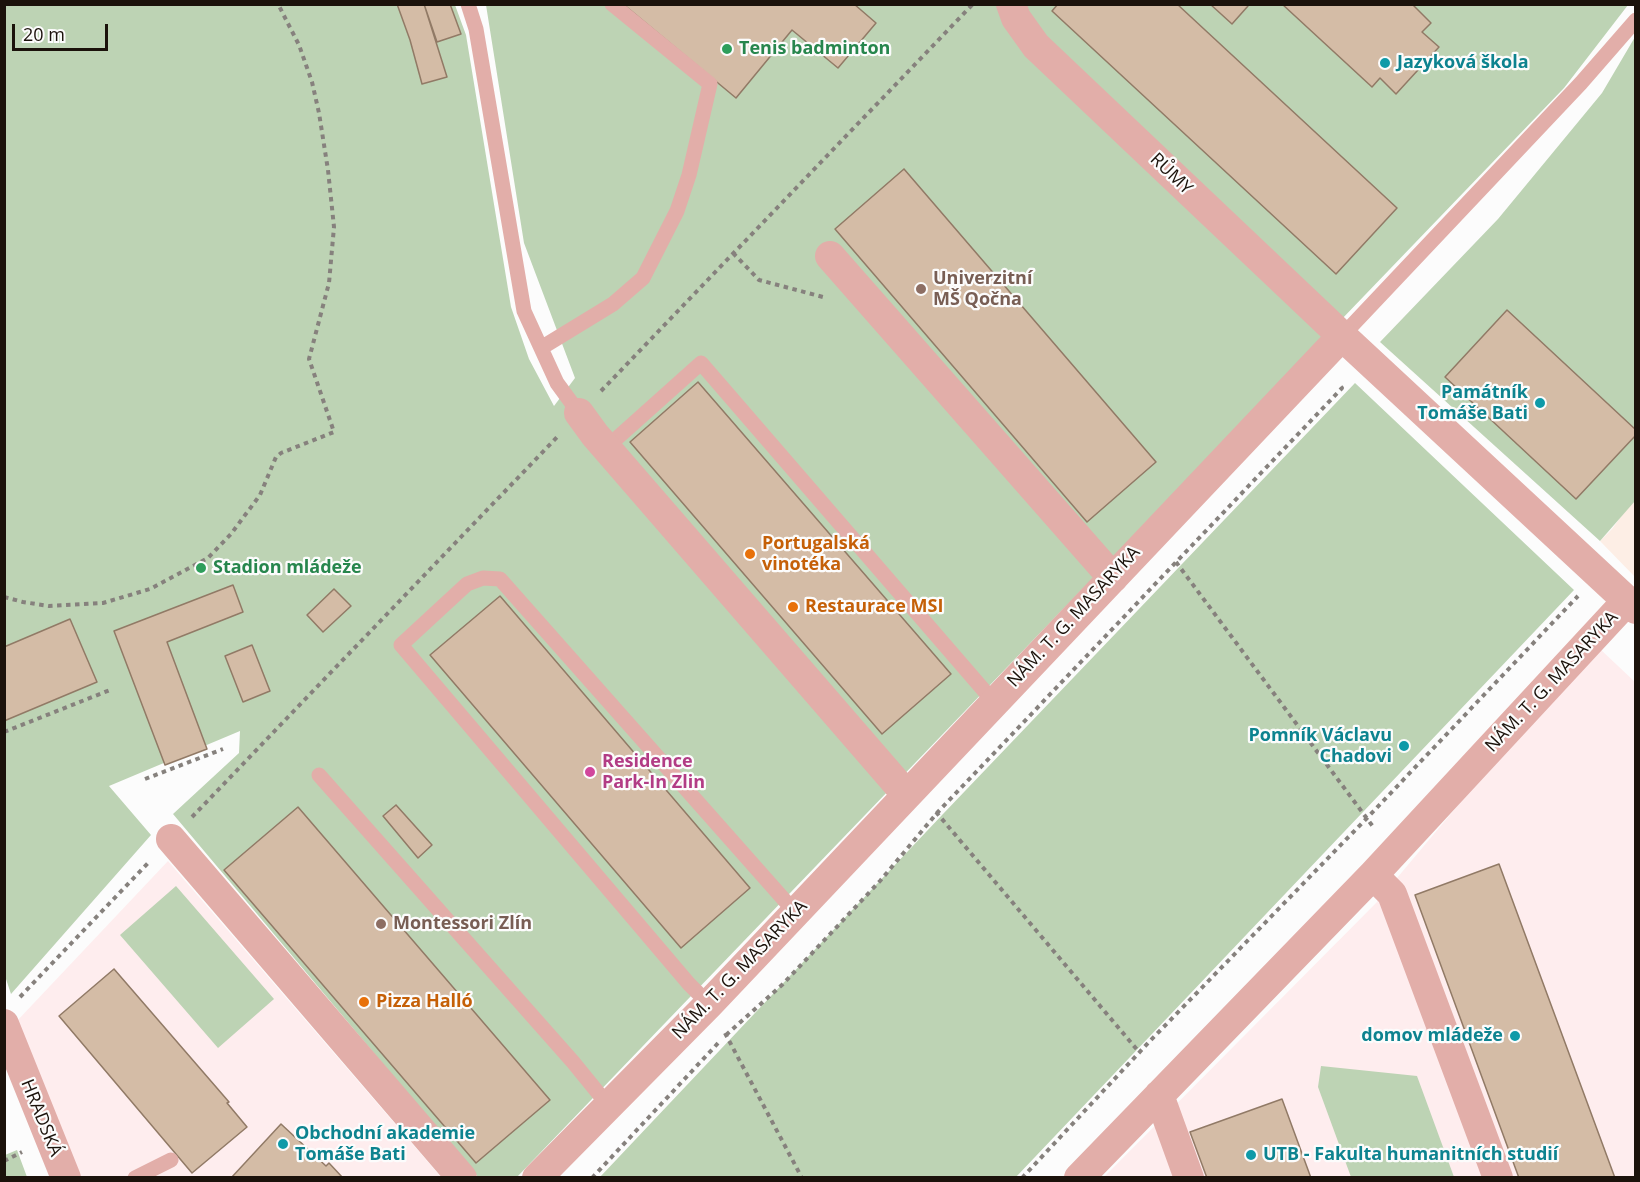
<!DOCTYPE html>
<html>
<head>
<meta charset="utf-8">
<style>
  body { margin:0 }
  #map { position:relative; width:1640px; height:1182px; overflow:hidden; background:#fcfcfc; font-family:"Open Sans",sans-serif }
  canvas { display:block }
  .frame { position:absolute; inset:0; border:6px solid #1b120b; pointer-events:none }
  .scale { position:absolute; left:12px; top:24px; width:96px; height:27px; box-sizing:border-box; border:3px solid #1b120b; border-top:0; padding-left:8px; font-size:18px; line-height:21px; white-space:nowrap; color:#1b120b; -webkit-text-stroke:4px #fcfcfc; paint-order:stroke }
</style>
</head>
<body>
<div id="map">
<canvas width="1640" height="1182"></canvas>
<div class="frame"></div>
<div class="scale">20 m</div>
</div>
<script>
const c = document.querySelector('canvas').getContext('2d');
c.lineJoin = 'round';
function fill(path, color) {
  c.fillStyle = color;
  c.fill(path, 'evenodd');
}
function poly(rows) {
  const path = new Path2D();
  for (const r of rows) {
    path.moveTo(r[0], r[1]);
    for (let i = 2; i < r.length; i += 2) path.lineTo(r[i], r[i + 1]);
  }
  return path;
}
function strokePath(path, color, width, dash) {
  c.strokeStyle = color;
  c.lineWidth = width;
  c.lineCap = dash ? 'butt' : 'round';
  c.setLineDash(dash || []);
  c.stroke(path);
}
function write(font, color, halo, rows, align = 'center') {
  c.font = font + ' "Open Sans",sans-serif';
  c.lineWidth = 4.5;
  c.setLineDash([]);
  c.textBaseline = 'middle';
  c.strokeStyle = halo;
  c.fillStyle = color;
  for (const [text, x, y, turn = 0] of rows) {
    c.save();
    c.translate(x, y);
    c.rotate((+turn || 0) * Math.PI / 180);
    c.textAlign = isNaN(turn) ? turn : align;
    if (halo) c.strokeText(text, 0, 0);
    c.fillText(text, 0, 0);
    c.restore();
  }
}
const built = poly([
  [1635,497,1635,577,1600,541,1612,529]
]);
const education = poly([
  [1599,648,1635,682,1635,1177,1103,1178,1376,903,1522,729],
  [168,861,441,1177,75,1177,16,1022]
]);
const green = poly([
  [5,5,455,5,466,35,511,307,529,359,554,406,575,378,524,243,486,5,1628,5,1564,88,517,1177,478,1177,173,814,239,753,240,731,109,786,151,835,11,994,5,976],
  [1635,37,1635,501,1600,541,1380,342,1498,219,1602,93],
  [1355,383,1574,590,1016,1177,600,1177,943,814],
  [176,886,274,999,218,1048,120,935],
  [1321,1066,1417,1076,1454,1177,1351,1177,1318,1087],
  [17,1150,27,1177,5,1177,5,1155]
]);
const building = poly([
  [397,4,424,4,447,77,422,84,410,40,397,4],
  [424,4,450,4,461,34,437,42,424,4],
  [623,4,854,4,876,23,838,68,792,30,736,98,623,4],
  [1058,4,1177,4,1397,208,1336,274,1052,11,1058,4],
  [1210,4,1246,4,1248,6,1232,24,1210,4],
  [1282,4,1412,4,1431,23,1422,32,1439,47,1396,94,1380,78,1372,87,1282,4],
  [904,169,1156,462,1087,522,835,229,904,169],
  [1507,310,1636,430,1636,435,1576,499,1445,377,1507,310],
  [698,382,951,674,882,734,630,442,698,382],
  [233,585,243,612,167,642,207,749,165,765,114,631,233,585],
  [334,589,351,606,323,632,307,615,334,589],
  [500,596,750,888,681,948,430,655,500,596],
  [70,619,97,682,4,721,4,647,70,619],
  [252,645,270,691,243,702,225,656,252,645],
  [396,805,432,845,418,858,383,816,396,805],
  [298,807,550,1100,476,1163,224,870,298,807],
  [1499,864,1615,1178,1519,1178,1415,895,1499,864],
  [114,969,229,1102,227,1103,247,1127,192,1173,59,1016,114,969],
  [1282,1099,1311,1178,1207,1178,1190,1132,1282,1099],
  [281,1124,326,1166,329,1163,343,1178,231,1178,281,1124]
]);
const path = poly([
  [733,253,759,280,823,297],
  [601,391,973,4],
  [1176,562,1374,828],
  [4,597,23,602,49,606,103,603,150,589,208,558,231,534,260,495,276,457,281,453,334,432,309,359,329,283,334,227,328,170,319,113,312,82,299,45,278,4],
  [4,732,110,690],
  [145,779,223,749],
  [936,812,1139,1052],
  [192,817,559,435],
  [20,997,149,862],
  [725,1033,802,1178],
  [726,1035,783,984,880,881,937,813,1342,388,1339,385],
  [4,1161,22,1152],
  [592,1178,721,1040],
  [1022,1178,1149,1042,1367,818,1578,596]
]);
const service = poly([
  [468,4,476,29,524,311,557,383,579,413],
  [1342,336,1581,83,1636,20],
  [541,348,613,304,643,278,677,211,689,175,710,84,612,4],
  [606,448,701,363,994,702],
  [319,775,573,1062,608,1105],
  [709,1004,689,984,401,645,467,584,483,578,500,579,795,912],
  [135,1178,171,1160]
]);
const minor = poly([
  [1011,4,1016,18,1036,46,1342,336,1636,609],
  [830,256,1113,578],
  [579,413,595,435,906,794],
  [171,839,462,1178],
  [1373,875,1392,894,1498,1178],
  [4,1024,66,1178],
  [1159,1095,1189,1178],
  [537,1178,709,1004,1342,336],
  [1079,1178,1373,875,1626,602]
]);
const markers = [
  [727,49,6,"#2e9e5b"],
  [1385,63,6,"#0f9aa8"],
  [921,289,6,"#8d6e63"],
  [1540,403,6,"#0f9aa8"],
  [750,554,6,"#e8710a"],
  [201,568,6,"#2e9e5b"],
  [793,607,6,"#e8710a"],
  [1404,746,6,"#0f9aa8"],
  [590,772,6,"#d1479c"],
  [381,924,6,"#8d6e63"],
  [364,1002,6,"#e8710a"],
  [1515,1036,6,"#0f9aa8"],
  [283,1144,6,"#0f9aa8"],
  [1251,1155,6,"#0f9aa8"]
];
const leisureNames = [
  ["Tenis badminton",739,49],
  ["Stadion mládeže",213,568]
];
const cultureNames = [
  ["Jazyková škola",1397,63],
  ["Památník",1528,393,"right"],
  ["Tomáše Bati",1528,414,"right"],
  ["Pomník Václavu",1392,736,"right"],
  ["Chadovi",1392,757,"right"],
  ["domov mládeže",1503,1036,"right"],
  ["Obchodní akademie",295,1134],
  ["Tomáše Bati",295,1155],
  ["UTB - Fakulta humanitních studií",1263,1155]
];
const streetNames = [
  ["RŮMY",1171,174,44],
  ["NÁM. T. G. MASARYKA",1074,617,-47],
  ["NÁM. T. G. MASARYKA",1552,682,-47],
  ["NÁM. T. G. MASARYKA",740,970,-46],
  ["HRADSKÁ",41,1118,68]
];
const educationNames = [
  ["Univerzitní",933,279],
  ["MŠ Qočna",933,300],
  ["Montessori Zlín",393,924]
];
const foodNames = [
  ["Portugalská",762,544],
  ["vinotéka",762,565],
  ["Restaurace MSI",805,607],
  ["Pizza Halló",376,1002]
];
const hotelNames = [
  ["Residence",602,762],
  ["Park-In Zlin",602,783]
];
fill(built, '#fdeee5');
fill(education, '#feedee');
fill(green, '#bdd3b4');
fill(building, '#d4bca6');
strokePath(building, '#917a66', 1.5);
strokePath(path, '#86817d', 4, [4.5, 4.5]);
strokePath(service, '#e2aea9', 15);
strokePath(minor, '#e2aea9', 30);
for (const [x, y, r, color] of markers) {
  const dot = new Path2D();
  dot.arc(x, y, r, 0, 2 * Math.PI);
  c.fillStyle = color;
  c.fill(dot);
  strokePath(dot, '#fcfcfc', 2);
}
write('bold 18px', '#27864d', '#fcfcfc', leisureNames, 'left');
write('bold 18px', '#0d838f', '#fcfcfc', cultureNames, 'left');
write('18px', '#1b120b', '#fcfcfc', streetNames);
write('bold 18px', '#785e54', '#fcfcfc', educationNames, 'left');
write('bold 18px', '#c56008', '#fcfcfc', foodNames, 'left');
write('bold 18px', '#b23c85', '#fcfcfc', hotelNames, 'left');
</script>
</body>
</html>
